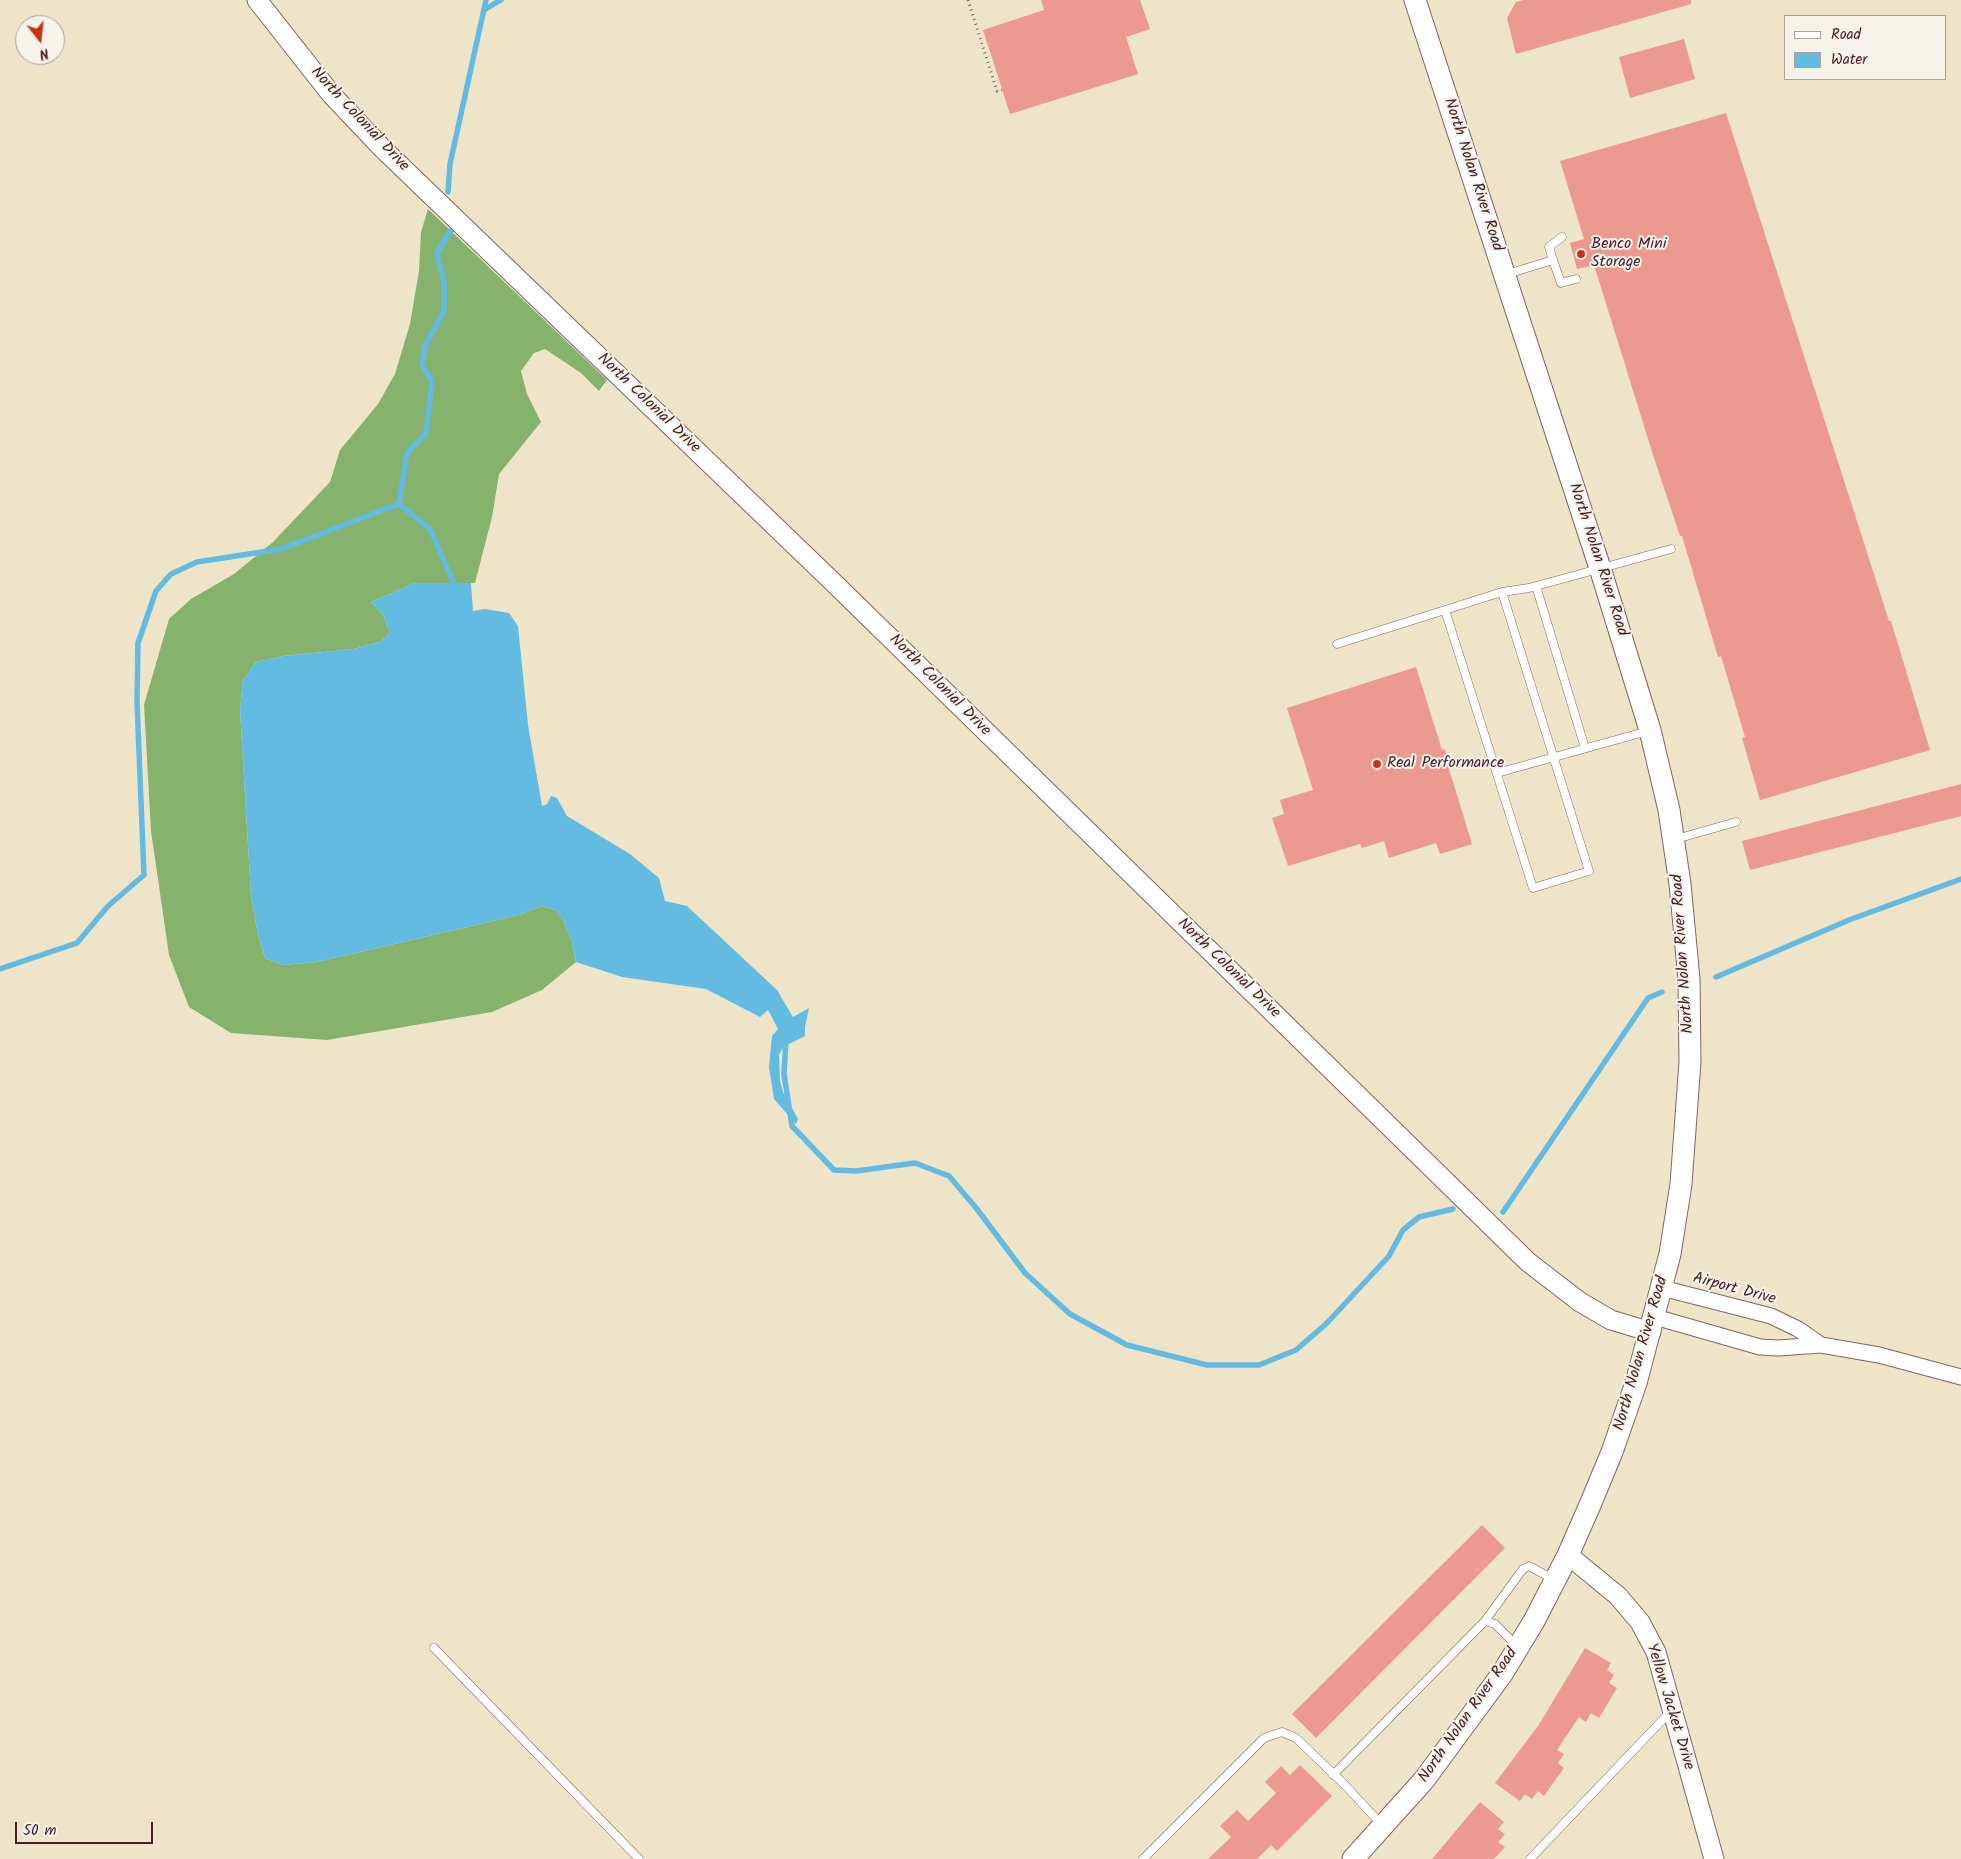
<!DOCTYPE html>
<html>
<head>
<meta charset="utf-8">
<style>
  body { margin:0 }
  #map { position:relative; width:1961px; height:1859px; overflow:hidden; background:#eee5c8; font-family:Kalam,sans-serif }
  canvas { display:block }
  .legend { position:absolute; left:1784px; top:15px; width:162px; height:65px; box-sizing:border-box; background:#f7f3e8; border:1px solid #b29e9c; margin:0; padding:6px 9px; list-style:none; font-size:15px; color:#4a1f2b }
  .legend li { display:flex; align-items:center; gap:10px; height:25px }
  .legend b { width:25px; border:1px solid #b29e9c }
  .north { position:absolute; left:15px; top:15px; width:50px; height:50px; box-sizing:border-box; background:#f7f3e8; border:1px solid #b29e9c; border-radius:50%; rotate:164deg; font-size:14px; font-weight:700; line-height:20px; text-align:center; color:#4a1f2b }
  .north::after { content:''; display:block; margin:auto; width:18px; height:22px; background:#c8321e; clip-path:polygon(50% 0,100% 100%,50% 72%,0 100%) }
  .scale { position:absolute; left:15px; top:1822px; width:138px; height:22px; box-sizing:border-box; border:2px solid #4a1f2b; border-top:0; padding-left:6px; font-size:15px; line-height:18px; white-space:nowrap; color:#4a1f2b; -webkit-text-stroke:4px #f7f3e8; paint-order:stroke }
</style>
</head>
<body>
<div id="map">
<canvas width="1961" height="1859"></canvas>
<ul class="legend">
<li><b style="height:6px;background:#fff"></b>Road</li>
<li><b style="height:14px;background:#64bbe1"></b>Water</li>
</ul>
<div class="north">N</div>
<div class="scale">50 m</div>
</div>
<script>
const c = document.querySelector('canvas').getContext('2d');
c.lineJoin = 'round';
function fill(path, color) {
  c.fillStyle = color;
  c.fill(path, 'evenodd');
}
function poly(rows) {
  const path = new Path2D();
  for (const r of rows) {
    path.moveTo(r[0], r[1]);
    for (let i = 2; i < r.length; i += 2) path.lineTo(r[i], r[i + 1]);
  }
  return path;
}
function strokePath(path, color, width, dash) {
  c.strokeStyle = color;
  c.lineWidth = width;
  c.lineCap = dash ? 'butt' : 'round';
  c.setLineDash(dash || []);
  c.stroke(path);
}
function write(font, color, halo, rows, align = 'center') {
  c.font = font + ' Kalam,sans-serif';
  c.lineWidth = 4;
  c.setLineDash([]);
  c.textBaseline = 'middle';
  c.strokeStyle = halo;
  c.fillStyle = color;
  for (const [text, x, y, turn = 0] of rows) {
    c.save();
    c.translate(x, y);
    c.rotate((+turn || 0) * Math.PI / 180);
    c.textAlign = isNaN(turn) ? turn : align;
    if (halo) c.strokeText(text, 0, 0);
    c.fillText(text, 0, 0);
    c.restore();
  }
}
const forest = poly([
  [428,209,607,380,599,391,581,373,545,349,534,353,521,371,527,394,541,422,499,474,492,517,475,583,415,583,371,602,383,615,390,633,380,642,354,649,283,656,256,662,243,680,240,710,251,895,258,935,265,958,283,965,317,962,519,915,542,906,555,910,562,918,572,942,576,962,542,990,492,1012,327,1040,231,1033,189,1007,169,955,151,831,144,705,169,619,191,599,234,574,273,542,330,482,340,450,378,404,395,374,410,324,419,271,421,232]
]);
const water = poly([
  [415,583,471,583,473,611,485,609,509,613,518,626,528,725,542,806,547,804,551,796,557,798,567,816,630,854,659,878,665,901,687,906,777,990,793,1017,809,1008,805,1027,805,1036,783,1047,779,1055,780,1081,783,1092,798,1119,796,1124,774,1099,769,1067,772,1036,778,1029,768,1010,760,1017,706,989,622,977,576,962,572,942,562,918,555,910,542,906,519,915,317,962,283,965,265,958,258,935,251,895,240,710,243,680,256,662,283,656,354,649,380,642,390,633,383,615,371,602]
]);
const stream = poly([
  [484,10,501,0],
  [448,192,450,164,486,0],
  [399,504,430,529,457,590],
  [0,969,77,943,108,906,144,875,137,702,138,643,156,591,171,574,197,562,281,549,399,504,407,453,426,433,432,381,422,365,425,346,444,310,444,282,437,253,451,231],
  [1716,977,1849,920,1961,879],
  [786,1039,784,1074,792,1126,834,1170,856,1171,915,1163,949,1176,977,1209,1025,1273,1070,1314,1127,1345,1207,1365,1259,1365,1296,1350,1327,1323,1389,1256,1403,1230,1419,1217,1453,1209],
  [1503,1212,1648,998,1662,992]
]);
const building = poly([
  [1041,0,1140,0,1150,29,1126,37,1138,74,1010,114,983,30,1044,10],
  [1524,0,1691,0,1691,4,1516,54,1507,18,1516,2],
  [1684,39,1695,79,1630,98,1619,57],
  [1726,113,1889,621,1891,621,1930,750,1760,800,1742,738,1745,737,1721,656,1718,657,1682,536,1680,536,1654,458,1594,265,1577,269,1570,243,1584,239,1560,161],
  [1416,667,1442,750,1445,749,1451,768,1449,769,1472,844,1440,854,1436,843,1389,858,1384,841,1362,848,1360,844,1288,866,1272,818,1284,814,1280,800,1313,790,1287,708],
  [1961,784,1961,816,1750,870,1742,841],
  [1482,1525,1505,1548,1316,1738,1292,1714],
  [1585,1648,1611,1663,1607,1670,1614,1675,1609,1683,1617,1688,1599,1718,1591,1713,1586,1722,1579,1717,1557,1750,1564,1754,1558,1763,1564,1768,1544,1796,1538,1791,1532,1799,1525,1794,1520,1801,1495,1783,1538,1726],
  [1300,1765,1332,1796,1277,1851,1271,1845,1257,1859,1208,1859,1231,1837,1220,1826,1237,1810,1248,1821,1276,1793,1265,1782,1281,1766,1290,1775],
  [1480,1802,1504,1822,1498,1829,1505,1834,1498,1842,1505,1847,1494,1859,1432,1859]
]);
const path = poly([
  [968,0,997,91,1002,90]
]);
const service = poly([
  [1562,237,1549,247,1553,260,1561,283,1576,279],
  [1507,274,1553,260],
  [1536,586,1585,748],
  [1502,592,1589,871,1533,888,1445,610,1502,592,1529,588,1671,549],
  [1337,644,1445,610],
  [1497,773,1648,731],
  [1676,839,1736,822],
  [1485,1621,1523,1569,1529,1566,1553,1579],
  [434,1648,639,1859],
  [1333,1775,1485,1621,1495,1624,1517,1646],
  [1143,1859,1264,1738,1282,1732,1296,1738,1344,1784,1382,1825],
  [1530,1859,1671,1711]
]);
const minor = poly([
  [1662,1288,1771,1316,1798,1329,1821,1345],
  [1655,1317,1760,1347,1778,1348,1821,1345,1879,1355,1961,1377]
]);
const tertiary = poly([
  [257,0,331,94,382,148,837,586,1528,1262,1580,1302,1611,1320,1651,1332],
  [1568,1555,1618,1596,1640,1622,1656,1652,1714,1859]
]);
const secondary = poly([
  [1353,1859,1424,1780,1502,1674,1534,1621,1568,1555,1590,1505,1612,1452,1636,1383,1670,1254,1681,1184,1690,1062,1689,979,1680,884,1669,810,1650,730,1600,568,1415,0]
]);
const markers = [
  [1581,254,5,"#c8321e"],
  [1377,764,5,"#c8321e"]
];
const streetNames = [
  ["North Colonial Drive",359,120,47],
  ["North Nolan River Road",1472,175,72],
  ["North Colonial Drive",648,404,44],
  ["North Nolan River Road",1597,560,72],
  ["North Colonial Drive",939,686,45],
  ["North Nolan River Road",1684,954,-94],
  ["North Colonial Drive",1228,969,44],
  ["Airport Drive",1734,1290,15],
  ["North Nolan River Road",1642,1354,-74],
  ["Yellow Jacket Drive",1669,1707,73],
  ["North Nolan River Road",1469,1716,-55]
];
const poiNames = [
  ["Benco Mini",1591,245],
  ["Storage",1591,263],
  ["Real Performance",1387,764]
];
fill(forest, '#85b26c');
fill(water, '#64bbe1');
strokePath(stream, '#64bbe1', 5.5);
fill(building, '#ec998f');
strokePath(service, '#836462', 9);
strokePath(minor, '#836462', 17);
strokePath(tertiary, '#836462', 21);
strokePath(secondary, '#836462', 23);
strokePath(path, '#836462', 3, [1, 4]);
strokePath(service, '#fff', 8);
strokePath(minor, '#fff', 15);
strokePath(tertiary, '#fff', 19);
strokePath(secondary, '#fff', 21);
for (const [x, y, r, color] of markers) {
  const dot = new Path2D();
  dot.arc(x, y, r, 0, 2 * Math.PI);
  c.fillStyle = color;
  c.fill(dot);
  strokePath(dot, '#f7f3e8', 2);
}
write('16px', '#4a1f2b', '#f7f3e8', streetNames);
write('16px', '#4a1f2b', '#f7f3e8', poiNames, 'left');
</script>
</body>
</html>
